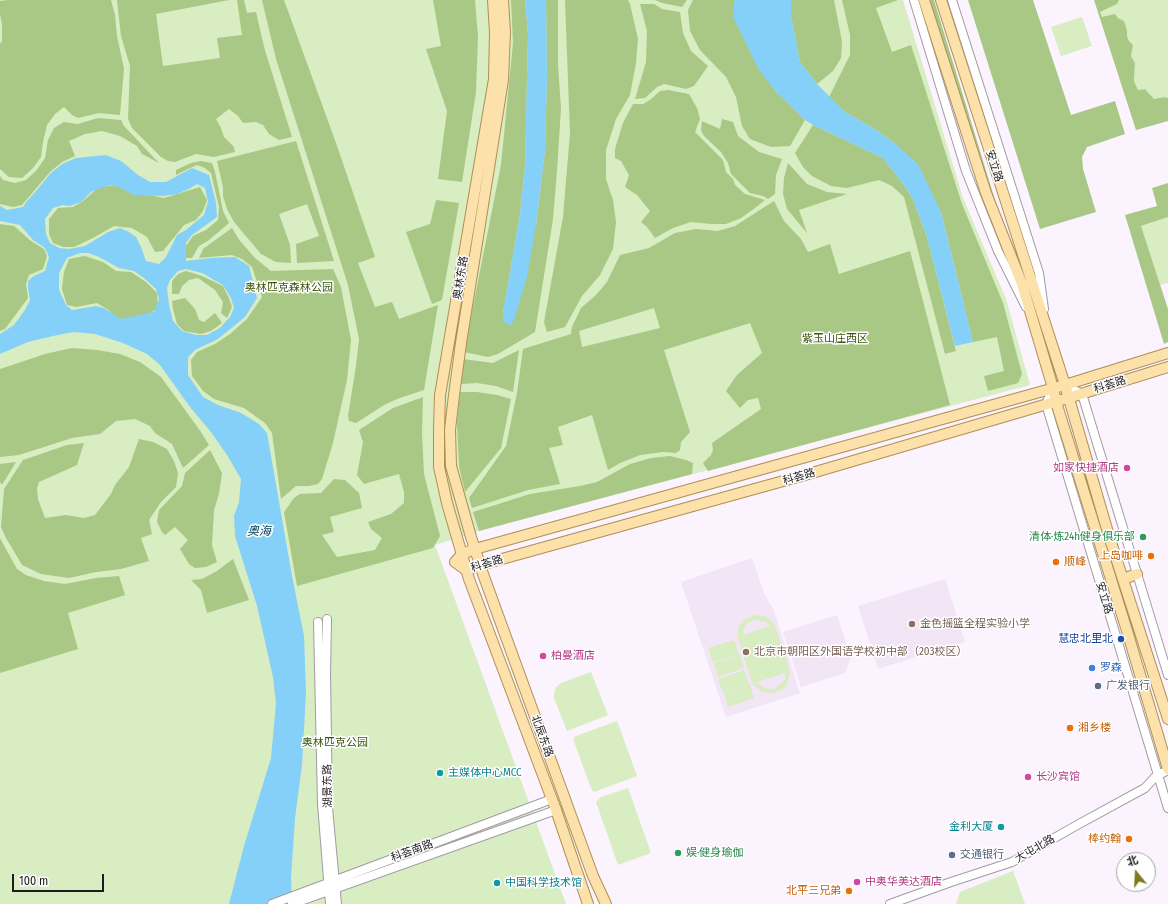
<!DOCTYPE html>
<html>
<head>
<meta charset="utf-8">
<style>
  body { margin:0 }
  #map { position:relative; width:1168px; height:904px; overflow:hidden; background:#fbf3fd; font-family:"Fira Sans Condensed","Noto Sans SC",sans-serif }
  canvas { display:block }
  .north { position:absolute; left:1116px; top:852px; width:40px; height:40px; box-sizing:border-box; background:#fff; border:1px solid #a5a4a6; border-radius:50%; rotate:342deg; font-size:11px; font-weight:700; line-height:16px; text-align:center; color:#1f1c20 }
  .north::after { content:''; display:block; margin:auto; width:14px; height:18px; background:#7d7b22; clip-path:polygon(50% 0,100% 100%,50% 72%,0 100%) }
  .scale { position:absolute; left:12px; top:874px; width:92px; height:18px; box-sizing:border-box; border:2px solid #1f1c20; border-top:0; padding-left:5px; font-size:12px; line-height:14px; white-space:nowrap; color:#1f1c20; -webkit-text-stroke:3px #fff; paint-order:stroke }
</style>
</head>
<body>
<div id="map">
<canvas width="1168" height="904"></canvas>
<div class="north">北</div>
<div class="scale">100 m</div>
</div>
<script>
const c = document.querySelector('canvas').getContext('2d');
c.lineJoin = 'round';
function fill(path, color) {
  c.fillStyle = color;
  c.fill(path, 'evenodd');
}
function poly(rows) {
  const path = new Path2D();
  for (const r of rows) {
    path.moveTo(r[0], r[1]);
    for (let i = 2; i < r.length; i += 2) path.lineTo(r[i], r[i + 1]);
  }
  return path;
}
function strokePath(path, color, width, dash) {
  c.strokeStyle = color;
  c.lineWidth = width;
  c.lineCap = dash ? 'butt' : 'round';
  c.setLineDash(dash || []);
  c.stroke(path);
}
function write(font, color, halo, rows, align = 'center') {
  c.font = font + ' "Fira Sans Condensed","Noto Sans SC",sans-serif';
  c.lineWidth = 3;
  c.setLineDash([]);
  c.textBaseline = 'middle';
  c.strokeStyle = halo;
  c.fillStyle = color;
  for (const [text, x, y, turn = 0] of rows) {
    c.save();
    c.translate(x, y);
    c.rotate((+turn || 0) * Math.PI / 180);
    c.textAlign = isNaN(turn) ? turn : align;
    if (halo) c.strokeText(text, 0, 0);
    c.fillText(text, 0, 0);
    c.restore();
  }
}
const built = poly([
  [752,558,764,593,774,611,800,693,726,717,681,582],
  [945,579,965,642,878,669,858,606],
  [837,615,851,658,845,673,801,687,783,632]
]);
const green = poly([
  [0,0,903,0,963,198,1006,299,1030,385,489,528,435,545,566,904,0,904],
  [1119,0,1168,0,1168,98,1164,97,1154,99,1145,89,1138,90,1134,81,1135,63,1131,56,1133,45,1129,41,1127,36,1127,30,1124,21,1118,18,1102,17,1100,12,1117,4],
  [1082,17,1092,46,1061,56,1051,27],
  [1168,217,1168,283,1160,285,1141,226],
  [754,615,765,616,774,623,789,668,790,673,787,684,783,689,773,693,762,692,753,685,738,639,738,629,740,624,744,620],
  [756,620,766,622,770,626,743,635,744,628,747,624,751,621],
  [785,673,785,679,782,683,774,689,769,689,764,688,757,682],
  [734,640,739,654,713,662,708,648],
  [740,654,744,668,718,677,714,663],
  [744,670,749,684,723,693,718,679],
  [591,672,608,715,567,731,554,698,554,693,556,687,561,683],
  [750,684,754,698,728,707,724,693],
  [617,721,637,776,594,792,591,788,573,739,576,736],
  [628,788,651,853,618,865,596,802,601,797],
  [1013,871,1025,904,956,904,960,892]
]);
const forest = poly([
  [8,0,111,0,115,15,117,36,124,69,120,115,99,113,78,118,72,115,64,107,55,114,47,125,43,142,41,157,33,168,22,178,9,177,0,169,0,44,2,41,2,25,0,14,0,1],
  [117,0,229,0,156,14,163,66,220,58,217,38,242,35,237,0,244,0,247,13,256,12,264,47,292,137,279,140,269,134,263,125,256,122,243,123,238,116,229,109,216,119,221,128,224,137,234,147,235,152,214,157,196,154,175,162,168,161,161,157,132,128,128,119,130,66,121,36],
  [262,0,284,0,336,143,375,257,358,263,375,307,392,302,399,319,438,305,424,390,397,399,384,405,356,423,349,421,348,416,356,366,359,339,348,285,276,59],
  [433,0,475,0,478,37,476,92,462,182,438,179,447,111,426,49,441,46],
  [511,0,525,0,528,33,525,167,520,214,503,313,536,224,545,151,547,76,546,0,558,0,558,65,561,108,557,171,553,219,535,332,498,354,488,357,464,352,501,165,513,43],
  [565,0,628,0,630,4,638,39,636,63,630,95,616,119,606,150,606,179,613,200,616,222,613,249,600,275,582,296,565,327,547,332,544,322,563,217,570,133],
  [655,0,687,0,682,7,662,3],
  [693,0,736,0,734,2,775,91,805,120,790,146,771,147,750,139,742,126,736,97,726,77,700,50,690,31,688,10],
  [791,0,834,0,842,42,841,58,833,71,817,84,800,62,791,16],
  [842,0,898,0,876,8,892,52,911,45,962,204,1003,303,1022,374,1018,383,988,391,984,376,1004,371,997,337,973,342,941,212,898,146,878,131,845,112,829,97,850,55,850,35],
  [925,0,934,0,998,210,996,212],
  [968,0,1033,0,1071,115,1115,101,1125,134,1087,147,1082,157,1083,169,1096,212,1040,229],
  [1094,0,1119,0,1117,4,1100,12,1102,17,1115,14,1118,18,1124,21,1127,30,1127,36,1129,41,1133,45,1131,56,1135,63,1134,81,1138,90,1145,89,1154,99,1164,97,1168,98,1168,121,1136,130],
  [640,4,654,4,662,9,680,12,683,33,691,51,708,66,694,86,686,89,664,84,657,87,645,98,635,99,646,62,647,31],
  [668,90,689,94,697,108,700,119,695,132,723,160,726,172,733,179,735,185,745,194,765,200,755,208,741,218,726,224,711,224,691,222,673,228,655,238,647,227,641,222,650,211,637,195,625,187,629,175,621,161,615,158,615,149,623,123,633,104,643,104,650,100,660,91],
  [98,118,121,120,124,126,159,163,142,154,137,146,120,136,102,131,85,134,69,141,75,156,62,162,50,172,22,205,13,207,0,204,0,176,3,180,15,183,26,180,36,171,45,158,48,140,54,128,64,122,78,124],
  [722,119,733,122,738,136,759,152,782,159,776,175,775,194,768,199,763,196,750,193,731,174,728,163,721,152,704,136,701,130,702,121,720,129],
  [813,125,883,158,898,177,912,197,927,237,956,351,945,354,904,197,892,186,879,180,847,188,831,186,812,176,803,167,795,153],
  [296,141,334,261,297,263,296,244,319,236,307,204,279,214,290,245,291,263,276,262,261,254,234,222,227,209,223,196,223,187,217,161],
  [201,161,212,163,215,172,223,211,229,223,209,240,199,246,192,258,185,258,186,246,193,236,206,230,218,220,219,207,211,173,205,168,197,165,188,169,176,175,176,170,191,163],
  [788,163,807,184,827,192,847,194,799,210,807,233,787,209,783,194,784,178],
  [1168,183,1168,217,1141,226,1168,309,1168,342,1164,344,1125,215,1157,206,1152,188],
  [118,185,133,192,164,198,200,187,207,200,203,211,196,220,184,225,163,251,155,252,147,237,132,228,114,226,93,238,74,247,63,247,53,243,49,234,49,219,58,208,73,207,83,201,99,187],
  [436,200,459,203,442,300,432,304,406,232,430,224],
  [774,201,784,221,801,239,808,252,830,244,839,274,910,251,950,405,708,471,703,463,711,455,713,450,712,443,761,409,758,398,748,400,740,408,726,391,737,375,762,353,750,323,664,350,690,432,681,442,680,450,676,453,663,452,640,455,620,463,608,470,592,415,558,427,563,445,549,448,560,484,528,490,472,508,469,498,506,446,517,393,523,349,571,334,572,327,581,308,596,295,607,282,620,255,649,248,675,233,696,229,718,231,735,226],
  [654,308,660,328,582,347,579,331],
  [0,224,14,226,31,241,44,249,47,256,43,269,29,275,26,284,28,298,5,329,0,331],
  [232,228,240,241,255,258,271,271,333,269,341,287,351,340,347,380,333,443,322,479,318,484,309,486,296,486,281,499,272,433,265,423,244,408,214,399,203,391,192,376,191,360,197,352,215,344,230,334,247,319,262,297,252,267,242,259,232,255,199,258,203,249],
  [85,256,103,262,116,271,131,272,146,282,157,293,158,307,150,314,133,318,119,319,107,309,97,303,76,307,67,305,62,289,64,272,69,259],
  [186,271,202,276,223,286,229,298,232,307,227,318,221,313,223,302,215,290,198,278,189,280,182,286,179,294,172,294,172,281,178,274],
  [185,298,195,309,199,320,204,322,215,313,222,323,211,331,201,334,184,331,177,324,173,309,172,301],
  [72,348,97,350,120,354,140,362,161,377,201,432,209,445,183,468,172,444,155,433,150,426,135,419,116,421,100,434,72,438,19,455,0,457,0,369,45,354],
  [519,350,513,392,496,386,477,383,460,384,463,359,493,363],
  [460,392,477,392,497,395,511,399,501,448,465,492,459,466,457,423],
  [423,397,422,433,424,474,440,536,433,548,297,586,284,512,294,498,300,494,321,493,334,479,345,480,359,493,362,508,330,517,334,532,322,535,337,557,375,550,382,538,371,529,368,522,391,514,404,503,404,492,399,474,364,484,357,475,363,442,359,430,393,408],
  [139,439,153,442,167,449,174,461,178,473,176,487,161,502,149,520,152,534,141,538,149,561,121,569,96,572,69,578,41,574,22,565,6,538,1,527,4,489,23,460,67,445,84,443,77,465,39,482,37,488,38,499,45,518,66,515,84,518,95,515,111,494,115,485,129,467],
  [210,450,222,473,219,494,214,510,212,545,217,562,206,567,195,568,189,564,180,549,188,540,175,527,165,535,162,532,157,522,159,510,182,486,185,473],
  [670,456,686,460,693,463,692,474,479,531,473,512,530,494,580,486,597,482,630,464,651,458],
  [16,462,2,485,0,482,0,464],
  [0,538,17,569,26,575,44,581,65,584,96,578,119,576,125,595,68,613,78,649,0,673],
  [233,559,249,600,207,613,201,590,191,580,202,579,217,571]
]);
const water = poly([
  [525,0,546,0,547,76,545,151,536,224,527,277,514,320,511,325,503,322,503,313,520,214,525,167,528,33],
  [736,0,791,0,791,16,800,62,817,84,845,112,878,131,898,146,918,164,941,212,973,342,955,346,927,237,912,197,898,177,883,158,813,125,805,120,775,91,758,68,733,17,734,2],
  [106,155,121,161,138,175,150,182,166,182,192,168,209,175,216,203,217,217,192,235,186,243,186,261,211,258,235,257,249,266,257,298,245,317,218,339,195,350,188,357,188,375,203,397,218,405,241,413,259,424,267,433,292,576,304,636,306,693,302,765,295,818,291,878,292,904,229,904,244,846,271,758,276,703,273,677,257,606,235,536,234,516,239,502,241,479,227,455,211,432,190,407,160,365,147,354,123,343,95,334,74,332,53,336,28,342,0,354,0,334,14,325,25,310,30,300,28,289,28,281,34,276,45,271,49,257,45,248,33,240,20,225,0,221,0,206,7,210,23,207,27,201,37,190,50,174,62,164,76,158],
  [197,184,205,188,208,202,204,215,186,230,177,235,166,257,159,264,146,261,141,247,136,237,129,232,120,228,108,232,85,246,69,249,59,248,50,243,46,234,45,219,53,208,63,205,70,206,81,202,91,192,101,188,112,185,121,188,134,195,164,196,177,194,189,189],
  [80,253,88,253,99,257,119,268,134,271,144,278,156,289,159,299,154,312,121,319,104,308,96,306,72,310,66,305,59,290,59,273,67,258],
  [186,269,202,273,223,285,231,298,234,308,230,317,220,328,207,335,196,335,182,331,173,321,169,305,167,288,170,280,178,271]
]);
const minor = poly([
  [914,0,966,171,998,251,1026,307],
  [952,0,1039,273,1044,309],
  [1065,385,1082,394,1168,675],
  [1053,388,1046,404,1168,808],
  [327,619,326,675,328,808,337,904],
  [318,622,322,804,330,904],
  [272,904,552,799],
  [292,904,556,810],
  [890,904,951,882,1012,862,1079,824,1145,788,1155,777,1168,770]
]);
const major = poly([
  [493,0,495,33,494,79,440,395,439,429,439,467,447,503,469,579,556,810,588,904],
  [503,0,505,32,503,80,461,343,454,395,450,430,451,466,471,537,483,574,593,876,606,904],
  [924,0,986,193,1022,284,1053,388,1056,402,1128,634,1168,769],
  [941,0,1065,385,1109,536,1168,719],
  [1168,353,1065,385,475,549,462,554,455,562,466,570,491,562,805,475,1068,398,1168,367],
  [1123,579,1137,574]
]);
const markers = [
  [1127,468,4,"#d1479c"],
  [1143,537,4,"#2e9e5b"],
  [1151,556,4,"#e8710a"],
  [1056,562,4,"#e8710a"],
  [912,624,4,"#8d6e63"],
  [1121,639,4,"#1a4fb4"],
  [746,652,4,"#8d6e63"],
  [543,656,4,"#d1479c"],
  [1092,668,4,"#3f7fe0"],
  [1098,686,4,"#5c6f8a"],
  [1070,728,4,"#e8710a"],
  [440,773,4,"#0f9aa8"],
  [1028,777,4,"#d1479c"],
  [1001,827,4,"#0f9aa8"],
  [1129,839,4,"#e8710a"],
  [678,853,4,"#2e9e5b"],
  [952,855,4,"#5c6f8a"],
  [857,882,4,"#d1479c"],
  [497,883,4,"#0f9aa8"],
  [849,891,4,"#e8710a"]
];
const streetNames = [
  ["安立路",994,166,72],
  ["奥林东路",461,278,-81],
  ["科荟路",1110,385,-17],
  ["科荟路",799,477,-16],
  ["科荟路",487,564,-17],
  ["安立路",1104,598,73],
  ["北辰东路",542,736,70],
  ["湖景东路",328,786,-91],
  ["大屯北路",1035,849,-30],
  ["科荟南路",412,851,-20]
];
const parkNames = [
  ["奥林匹克森林公园",289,288],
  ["紫玉山庄西区",835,339],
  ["奥林匹克公园",335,743]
];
const hotelNames = [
  ["如家快捷酒店",1119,468,"right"],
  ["柏曼酒店",551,656],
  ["长沙宾馆",1036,777],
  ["中奥华美达酒店",865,882]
];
const leisureNames = [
  ["清体·炼24h健身俱乐部",1135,537],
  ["娱·健身瑜伽",686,853,"left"]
];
const foodNames = [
  ["上岛咖啡",1143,556],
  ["顺峰",1064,562,"left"],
  ["湘乡楼",1078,728,"left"],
  ["棒约翰",1121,839],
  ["北平三兄弟",841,891]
];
const educationNames = [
  ["金色摇篮全程实验小学",920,624],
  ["北京市朝阳区外国语学校初中部（203校区）",754,652]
];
const transitNames = [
  ["慧忠北里北",1113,639]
];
const shopNames = [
  ["罗森",1100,668]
];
const serviceNames = [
  ["广发银行",1106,686],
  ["交通银行",960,855]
];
const cultureNames = [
  ["主媒体中心MCC",448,773],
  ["金利大厦",993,827,"right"],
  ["中国科学技术馆",505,883]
];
const waterNames = [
  ["奥海",259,532]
];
fill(built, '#f2e5f6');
fill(green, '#d8edc1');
fill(forest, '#a9c785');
fill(water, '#85d0f9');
strokePath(minor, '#a29ba4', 10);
strokePath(major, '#af8f56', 12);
strokePath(minor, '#fff', 8);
strokePath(major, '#fde1ab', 10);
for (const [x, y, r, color] of markers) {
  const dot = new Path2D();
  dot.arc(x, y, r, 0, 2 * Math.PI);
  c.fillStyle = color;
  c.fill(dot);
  strokePath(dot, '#fff', 1.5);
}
write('11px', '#1f1c20', '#fff', streetNames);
write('11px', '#3b550d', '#fff', parkNames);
write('11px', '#b23c85', '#fff', hotelNames, 'left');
write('11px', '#27864d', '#fff', leisureNames, 'right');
write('11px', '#c56008', '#fff', foodNames, 'right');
write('11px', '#785e54', '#fff', educationNames, 'left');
write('11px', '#164399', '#fff', transitNames, 'right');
write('11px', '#366cbe', '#fff', shopNames, 'left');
write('11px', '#4e5e75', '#fff', serviceNames, 'left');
write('11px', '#0d838f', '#fff', cultureNames, 'left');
write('italic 12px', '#00405b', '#fff', waterNames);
</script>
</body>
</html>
